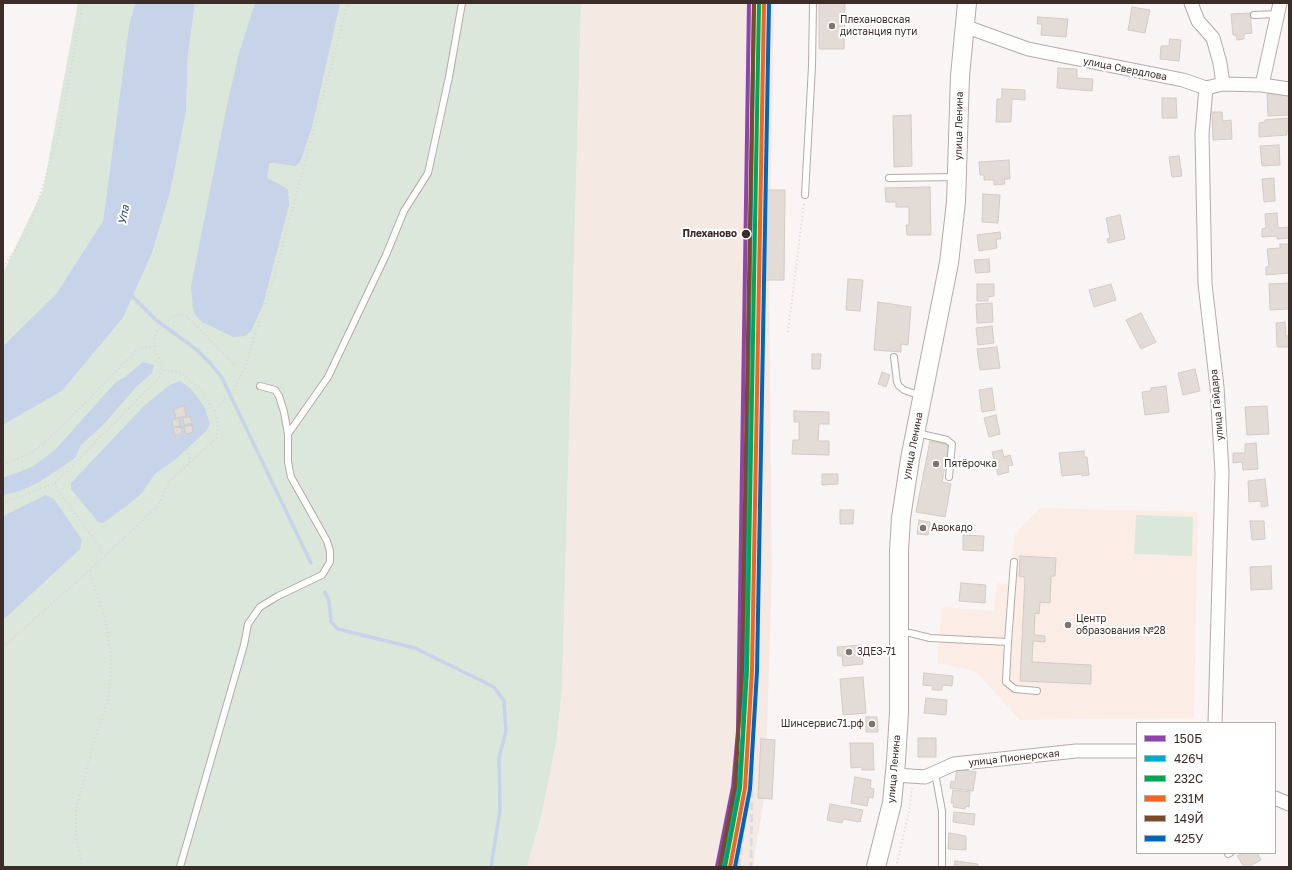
<!DOCTYPE html>
<html>
<head>
<meta charset="utf-8">
<style>
  body { margin:0 }
  #map { position:relative; width:1292px; height:870px; overflow:hidden; background:#f9f5f4; font-family:"Golos Text",sans-serif }
  canvas { display:block }
  .frame { position:absolute; inset:0; border:4px solid #3c2d28; pointer-events:none }
  .legend { position:absolute; left:1136px; top:722px; width:140px; height:132px; box-sizing:border-box; background:#fff; border:1px solid #b1aba9; margin:0; padding:5px 7px; list-style:none; font-size:12px; color:#3c2d28 }
  .legend li { display:flex; align-items:center; gap:8px; height:20px }
  .legend b { width:20px; border:1px solid #b1aba9 }
</style>
</head>
<body>
<div id="map">
<canvas width="1292" height="870"></canvas>
<div class="frame"></div>
<ul class="legend">
<li><b style="height:5px;background:#8e44ad"></b>150Б</li>
<li><b style="height:5px;background:#00a9ce"></b>426Ч</li>
<li><b style="height:5px;background:#00a651"></b>232C</li>
<li><b style="height:5px;background:#f26522"></b>231М</li>
<li><b style="height:5px;background:#7a4b2a"></b>149Й</li>
<li><b style="height:5px;background:#0065bd"></b>425У</li>
</ul>
</div>
<script>
const c = document.querySelector('canvas').getContext('2d');
c.lineJoin = 'round';
function fill(path, color) {
  c.fillStyle = color;
  c.fill(path, 'evenodd');
}
function poly(rows) {
  const path = new Path2D();
  for (const r of rows) {
    path.moveTo(r[0], r[1]);
    for (let i = 2; i < r.length; i += 2) path.lineTo(r[i], r[i + 1]);
  }
  return path;
}
function strokePath(path, color, width, dash) {
  c.strokeStyle = color;
  c.lineWidth = width;
  c.lineCap = dash ? 'butt' : 'round';
  c.setLineDash(dash || []);
  c.stroke(path);
}
function write(font, color, halo, rows, align = 'center') {
  c.font = font + ' "Golos Text",sans-serif';
  c.lineWidth = 4;
  c.setLineDash([]);
  c.textBaseline = 'middle';
  c.strokeStyle = halo;
  c.fillStyle = color;
  for (const [text, x, y, turn = 0] of rows) {
    c.save();
    c.translate(x, y);
    c.rotate((+turn || 0) * Math.PI / 180);
    c.textAlign = isNaN(turn) ? turn : align;
    if (halo) c.strokeText(text, 0, 0);
    c.fillText(text, 0, 0);
    c.restore();
  }
}
const built = poly([
  [581,3,774,3,769,286,772,571,765,792,753,867,527,867,542,813,557,738,562,689]
]);
const education = poly([
  [1040,508,1198,512,1194,718,1020,720,975,671,937,663,942,607,994,611,997,583,1008,584,1015,534]
]);
const green = poly([
  [78,3,135,3,129,25,103,221,56,294,3,346,3,273,43,190],
  [195,3,581,3,562,689,557,738,542,813,527,867,3,867,3,425,62,391,123,318,152,253,170,193,186,112,188,55],
  [1136,515,1193,517,1192,556,1134,554]
]);
const water = poly([
  [135,3,195,3,188,55,186,112,170,193,152,253,123,318,62,391,3,425,3,346,56,294,103,221,129,25],
  [255,3,340,3,312,127,301,160,296,166,273,163,270,163,269,165,267,178,288,189,289,205,263,305,251,331,245,336,233,337,202,322,196,316,193,309,191,286,227,105,239,53],
  [143,362,154,365,152,373,137,386,103,425,81,445,75,458,41,481,20,491,3,495,3,478,32,467,55,450,116,382,125,377],
  [180,381,191,389,204,406,210,424,207,430,176,459,155,474,141,494,125,507,106,521,102,523,98,522,71,489,71,483,145,405,170,385],
  [46,495,54,499,82,540,80,549,3,620,3,516]
]);
const stream = poly([
  [132,296,156,320,197,350,211,364,222,378,311,563],
  [325,592,329,601,331,622,338,629,415,648,494,687,504,701,506,731,499,758,500,810,491,867]
]);
const building = poly([
  [819,3,845,3,844,49,819,49,819,3],
  [1132,7,1150,10,1145,33,1128,30,1132,7],
  [1250,13,1252,33,1244,34,1244,39,1237,40,1236,35,1233,35,1231,14,1250,13],
  [1038,17,1068,19,1066,37,1041,35,1042,24,1037,24,1038,17],
  [1170,39,1181,40,1179,61,1160,59,1161,46,1169,46,1170,39],
  [1058,68,1077,69,1077,78,1093,79,1092,91,1057,88,1058,68],
  [1002,89,1025,90,1025,100,1012,99,1011,122,996,122,997,99,1002,99,1002,89],
  [1289,93,1289,115,1268,116,1267,94,1289,93],
  [1162,98,1176,98,1177,118,1162,118,1162,98],
  [1212,112,1222,112,1223,121,1231,120,1232,139,1213,140,1212,112],
  [911,115,912,166,894,167,893,116,911,115],
  [1289,118,1289,130,1287,130,1287,135,1259,137,1259,123,1265,122,1265,120,1289,118],
  [1279,145,1280,165,1262,166,1260,146,1279,145],
  [1179,156,1182,176,1172,177,1169,157,1179,156],
  [1009,160,1010,179,1004,179,1005,184,994,185,994,180,984,180,984,175,980,175,979,162,1009,160],
  [1274,178,1275,201,1264,202,1262,179,1274,178],
  [930,187,931,235,907,235,906,225,909,225,909,207,896,207,896,202,886,202,885,188,930,187],
  [765,190,785,190,784,280,764,280,765,190],
  [983,194,1000,195,998,223,982,222,983,194],
  [1277,213,1278,228,1289,227,1289,238,1277,239,1277,236,1262,237,1262,229,1266,228,1265,214,1277,213],
  [1120,215,1125,239,1108,243,1107,239,1110,238,1106,218,1120,215],
  [1000,232,1001,239,996,239,997,248,979,251,977,235,1000,232],
  [1280,244,1289,244,1289,273,1266,275,1266,267,1269,266,1267,249,1280,248,1280,244],
  [989,259,990,272,976,273,974,260,989,259],
  [848,279,863,280,860,311,846,310,848,279],
  [1289,283,1289,309,1270,310,1269,284,1289,283],
  [977,284,994,284,994,296,988,297,988,301,977,301,977,284],
  [1111,284,1116,300,1094,307,1089,290,1111,284],
  [878,302,911,307,908,345,901,344,901,352,874,350,878,302],
  [992,303,993,322,977,323,976,304,992,303],
  [1141,313,1156,342,1141,349,1126,320,1141,313],
  [1285,322,1286,336,1289,336,1289,347,1277,347,1276,323,1285,322],
  [992,326,994,343,978,345,976,328,992,326],
  [997,347,1000,368,980,370,977,349,997,347],
  [812,354,821,354,820,369,812,369,812,354],
  [1195,369,1200,391,1183,395,1178,373,1195,369],
  [882,372,890,375,886,387,878,384,882,372],
  [1166,386,1169,412,1145,415,1142,392,1151,391,1151,388,1166,386],
  [992,388,995,410,982,412,979,390,992,388],
  [184,406,186,416,176,418,174,409,184,406],
  [1267,406,1269,434,1247,435,1245,407,1267,406],
  [794,411,829,412,829,424,819,424,818,441,829,441,829,455,792,454,793,440,799,440,799,422,794,422,794,411],
  [996,415,1000,434,989,437,984,418,996,415],
  [190,417,192,423,184,425,183,418,190,417],
  [179,419,180,426,173,427,172,420,179,419],
  [192,425,193,432,186,434,184,427,192,425],
  [181,427,182,434,175,435,173,428,181,427],
  [930,441,949,445,942,482,951,484,945,517,916,512,930,441],
  [1256,443,1258,469,1243,470,1242,462,1233,463,1233,453,1245,453,1245,444,1256,443],
  [1002,450,1004,457,1010,455,1013,465,1008,466,1009,472,998,475,992,452,1002,450],
  [1084,451,1084,457,1087,457,1089,475,1082,476,1081,474,1062,476,1059,453,1084,451],
  [822,474,838,474,838,484,822,485,822,474],
  [1265,479,1268,506,1261,507,1261,501,1249,502,1248,481,1265,479],
  [840,510,854,510,853,524,840,524,840,510],
  [919,520,930,522,928,535,917,534,919,520],
  [1250,521,1264,521,1265,539,1252,540,1250,521],
  [963,535,984,536,983,551,963,550,963,535],
  [1020,556,1056,558,1055,576,1051,576,1050,603,1040,602,1039,614,1035,613,1034,635,1045,636,1045,642,1033,641,1032,662,1091,665,1091,684,1020,681,1025,577,1019,576,1020,556],
  [1271,566,1272,589,1251,590,1250,567,1271,566],
  [961,583,986,585,985,603,959,601,961,583],
  [861,645,863,664,843,666,842,656,838,656,837,647,861,645],
  [924,673,953,676,952,686,942,685,942,690,932,690,933,686,923,685,924,673],
  [863,677,866,713,843,715,840,679,863,677],
  [926,698,947,700,946,715,924,713,926,698],
  [866,717,877,717,878,732,866,732,866,717],
  [918,738,936,738,936,757,918,757,918,738],
  [761,739,775,740,772,799,758,798,761,739],
  [850,743,873,743,874,770,862,770,862,767,851,768,850,743],
  [957,769,976,772,973,791,950,788,951,781,955,782,957,769],
  [855,777,871,780,870,788,874,789,873,798,869,797,867,806,851,803,855,777],
  [953,790,970,792,969,807,966,806,965,809,953,807,954,803,951,803,953,790],
  [830,804,863,810,860,822,843,819,842,823,827,820,830,804],
  [954,812,975,814,974,825,953,822,954,812],
  [949,833,966,836,966,850,948,849,949,833],
  [1243,853,1257,853,1261,860,1248,867,1244,867,1237,856,1243,853],
  [955,861,978,864,977,867,954,867,955,861]
]);
const path = poly([
  [3,267,28,232,58,139,83,3],
  [788,332,804,203],
  [215,411,232,393,244,369,259,323,276,271,348,3],
  [181,418,190,462],
  [3,465,31,453,44,443,56,432,138,349,154,346],
  [55,483,58,491,99,546,103,556],
  [3,503,55,483,159,378,162,367,155,349,154,340,157,331,170,318,181,314,187,317,236,366],
  [3,647,89,571,159,504,169,482,216,438,218,428,217,416,202,391,180,372,162,370],
  [83,867,76,837,76,811,93,744,108,700,112,661,105,618,89,571],
  [896,867,909,812,912,788]
]);
const lane = poly([
  [1254,15,1278,14],
  [889,178,956,177],
  [805,195,812,66,813,3],
  [894,357,897,382,899,386,904,390,921,396],
  [260,386,275,390,279,396,284,412,288,434],
  [917,433,947,440,952,444,949,477],
  [900,633,910,633,930,638,1008,642,1006,682,1015,689,1037,691],
  [1008,642,1014,562],
  [935,773,942,811,942,867],
  [1228,854,1230,853],
  [180,867,244,645,248,624,260,607,278,596,322,575,330,562,330,551,327,541,291,477,288,462,288,434,328,377,386,255,404,211,428,173,449,77,462,3]
]);
const street = poly([
  [1191,3,1198,21,1213,38,1220,63,1223,84],
  [964,26,1028,49,1183,80,1206,88,1223,84,1262,85,1289,89],
  [1262,85,1280,3],
  [1206,88,1202,134,1205,284,1217,387,1222,473,1215,723],
  [895,775,925,777,954,764,1076,751,1137,751],
  [1275,798,1289,804]
]);
const secondary = poly([
  [876,867,892,803,896,761,899,712,899,551,901,518,910,459,949,263,956,202,960,76,967,3]
]);
const rail = poly([
  [759,16,760,3],
  [747,622,752,763,751,867],
  [739,867,745,821]
]);
const rail1 = poly([
  [717,867,733,787,738,731,749,3]
]);
const rail2 = poly([
  [722,867,738,788,743,731,754,3]
]);
const rail3 = poly([
  [725,867,740,788,747,670,759,3]
]);
const rail4 = poly([
  [730,867,745,788,752,670,764,3]
]);
const rail5 = poly([
  [720,866,735,787,742,670,754,3]
]);
const rail6 = poly([
  [735,867,750,789,757,671,769,3]
]);
const markers = [
  [832,26,4,"#7e736f"],
  [746,234,5,"#3c2d28"],
  [936,464,4,"#7e736f"],
  [923,528,4,"#7e736f"],
  [1068,625,4,"#7e736f"],
  [849,652,4,"#7e736f"],
  [872,724,4,"#7e736f"]
];
const poiNames = [
  ["Плехановская",840,20],
  ["дистанция пути",840,32],
  ["Пятёрочка",944,464],
  ["Авокадо",931,528],
  ["Центр",1076,619],
  ["образования №28",1076,631],
  ["3ДЕЗ-71",857,652],
  ["Шинсервис71.рф",864,724,"right"]
];
const streetNames = [
  ["улица Свердлова",1125,69,11],
  ["улица Ленина",959,126,-89],
  ["улица Гайдара",1217,405,-95],
  ["улица Ленина",913,446,-79],
  ["улица Пионерская",1014,758,-6],
  ["улица Ленина",894,769,-85]
];
const stopNames = [
  ["Плеханово",737,234]
];
const waterNames = [
  ["Упа",124,215,-79]
];
fill(built, '#f5e9e4');
fill(education, '#fbede5');
fill(green, '#dbe7da');
fill(water, '#c6d3e9');
strokePath(stream, '#c6d3e9', 3.5);
fill(building, '#e3dbd6');
strokePath(building, '#d2cbc6', 1);
strokePath(lane, '#b4aba9', 8);
strokePath(street, '#b4aba9', 15);
strokePath(secondary, '#b4aba9', 20);
strokePath(path, '#d9d7d6', 2, [1, 3]);
strokePath(lane, '#fefefd', 6);
strokePath(street, '#fefefd', 13);
strokePath(secondary, '#fefefd', 18);
strokePath(rail, '#dddcda', 3, [8, 4]);
strokePath(rail1, '#8e44ad', 4);
strokePath(rail2, '#00a9ce', 4);
strokePath(rail3, '#00a651', 4);
strokePath(rail4, '#f26522', 4);
strokePath(rail5, '#7a4b2a', 4);
strokePath(rail6, '#0065bd', 4);
for (const [x, y, r, color] of markers) {
  const dot = new Path2D();
  dot.arc(x, y, r, 0, 2 * Math.PI);
  c.fillStyle = color;
  c.fill(dot);
  strokePath(dot, '#fff', 1.5);
}
write('10px', '#3c2d28', '#fff', poiNames, 'left');
write('10px', '#3c2d28', '#fff', streetNames);
write('bold 10px', '#3c2d28', '#fff', stopNames, 'right');
write('italic 11px', '#2a456f', '#fff', waterNames);
</script>
</body>
</html>
